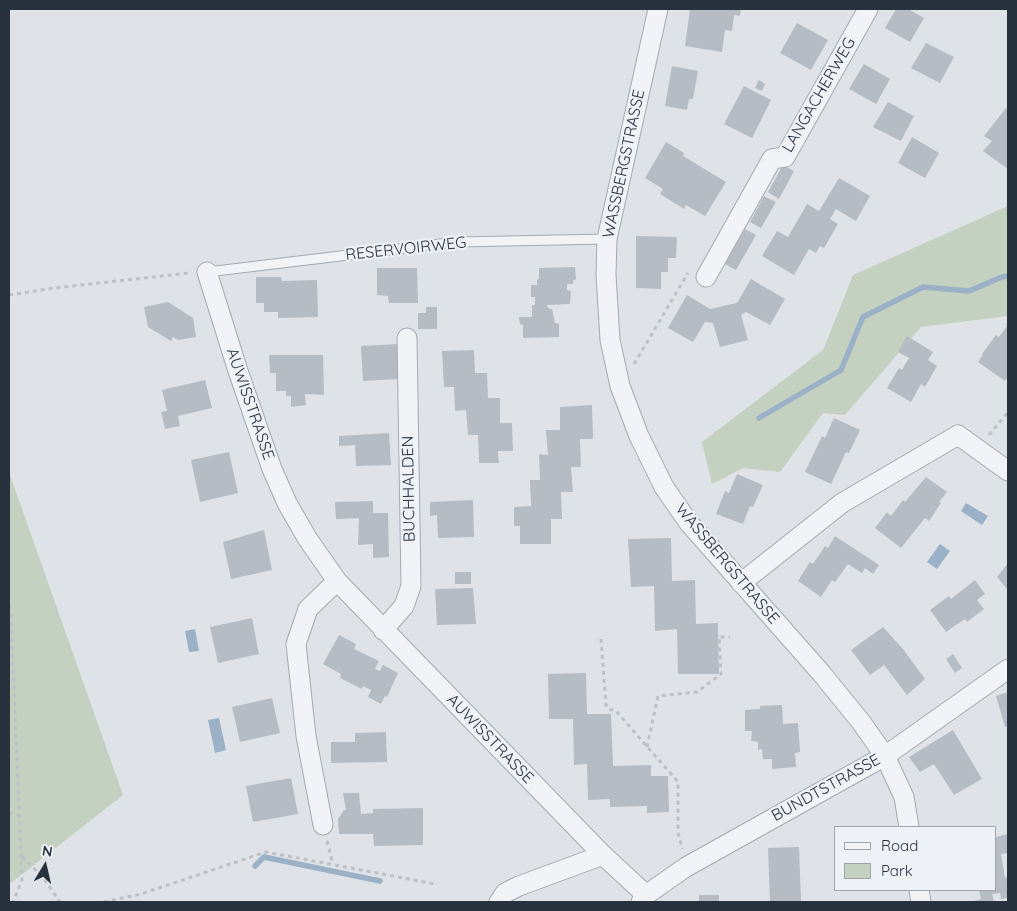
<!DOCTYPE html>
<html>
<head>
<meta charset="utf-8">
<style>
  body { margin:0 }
  #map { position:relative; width:1017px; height:911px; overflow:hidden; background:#dfe3e8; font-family:Quicksand,sans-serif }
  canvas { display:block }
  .frame { position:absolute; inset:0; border:10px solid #28313e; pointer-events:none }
  .legend { position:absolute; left:834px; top:826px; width:162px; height:65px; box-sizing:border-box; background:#eef1f5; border:1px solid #9fa4ac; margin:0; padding:6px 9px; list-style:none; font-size:15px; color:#28313e }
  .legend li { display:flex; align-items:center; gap:10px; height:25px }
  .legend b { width:25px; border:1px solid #9fa4ac }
  .north { position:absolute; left:20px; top:841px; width:50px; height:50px; -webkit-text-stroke:4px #eef1f5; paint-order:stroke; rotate:9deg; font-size:14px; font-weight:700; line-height:20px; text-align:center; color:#28313e }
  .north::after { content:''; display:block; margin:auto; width:18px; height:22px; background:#28313e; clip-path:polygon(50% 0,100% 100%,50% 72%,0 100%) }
</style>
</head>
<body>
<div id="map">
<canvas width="1017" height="911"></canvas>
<div class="frame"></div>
<ul class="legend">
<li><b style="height:6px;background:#f1f3f6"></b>Road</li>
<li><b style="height:14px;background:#c5d1c0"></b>Park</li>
</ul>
<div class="north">N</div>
</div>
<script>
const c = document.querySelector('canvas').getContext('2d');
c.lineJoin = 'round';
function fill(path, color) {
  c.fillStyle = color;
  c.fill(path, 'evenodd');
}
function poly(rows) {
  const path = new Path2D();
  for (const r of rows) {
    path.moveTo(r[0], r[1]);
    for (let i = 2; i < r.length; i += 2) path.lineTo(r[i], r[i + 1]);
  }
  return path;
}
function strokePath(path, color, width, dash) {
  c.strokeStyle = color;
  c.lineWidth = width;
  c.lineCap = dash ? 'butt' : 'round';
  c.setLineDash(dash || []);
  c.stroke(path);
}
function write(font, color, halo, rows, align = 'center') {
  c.font = font + ' Quicksand,sans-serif';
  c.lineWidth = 4.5;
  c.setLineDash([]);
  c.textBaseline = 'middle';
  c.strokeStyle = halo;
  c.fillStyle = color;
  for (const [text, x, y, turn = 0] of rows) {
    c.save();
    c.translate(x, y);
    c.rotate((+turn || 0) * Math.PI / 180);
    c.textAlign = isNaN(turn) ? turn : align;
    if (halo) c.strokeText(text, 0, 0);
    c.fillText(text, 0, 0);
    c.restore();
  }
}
const green = poly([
  [1008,206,1008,316,921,327,845,415,823,413,780,472,743,468,712,484,702,442,823,350,853,275],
  [9,472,123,795,11,883,9,880]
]);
const water = poly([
  [966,503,988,516,982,525,961,511],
  [940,544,950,551,937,569,927,562],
  [195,629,199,651,189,652,185,631],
  [219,718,226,750,215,753,208,720]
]);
const stream = poly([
  [759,418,841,370,863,317,923,287,969,291,1002,277,1008,276],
  [255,866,264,857,380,881]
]);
const building = poly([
  [690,9,741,9,740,16,734,15,732,31,725,30,722,52,685,46],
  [896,9,908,9,924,18,910,42,885,28],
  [797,23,828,40,811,70,780,53],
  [926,43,954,57,940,83,911,68],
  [864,64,890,79,876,104,849,89],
  [672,66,698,71,693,99,689,99,687,110,665,106],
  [759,80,765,84,762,91,755,88],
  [744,86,771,100,752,138,724,124],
  [888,102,914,116,901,141,873,127],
  [1006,108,1008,110,1008,169,983,151,992,141,984,136],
  [912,137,939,153,925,178,898,163],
  [666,142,684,153,683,156,726,182,705,216,686,205,684,209,660,194,663,189,645,178],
  [783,165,794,171,779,199,768,192],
  [839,178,870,196,856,221,836,209,830,219,838,224,824,248,820,246,816,253,809,249,794,275,762,256,777,231,788,237,807,204,819,211],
  [764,196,776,202,761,228,750,222],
  [745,229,756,235,736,270,725,264],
  [636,236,677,237,676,258,668,258,668,272,661,272,661,289,636,288],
  [575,267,576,279,573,281,573,284,567,284,567,290,571,291,570,304,547,305,548,308,552,309,555,323,559,324,559,337,523,338,523,325,520,324,519,317,532,317,532,305,535,305,535,297,531,297,531,285,537,285,537,280,539,279,539,268],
  [377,268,417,268,418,303,389,303,388,296,377,295],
  [256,277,281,277,282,281,317,280,318,317,278,318,278,312,264,312,264,303,256,303],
  [751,279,785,299,770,325,746,312,741,315,748,340,720,347,713,323,705,322,693,342,668,328,687,295,710,309,737,303],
  [168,302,193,318,196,337,178,340,173,337,171,341,148,327,144,307],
  [426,307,437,307,437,329,418,329,418,313,426,313],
  [1008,325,1008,377,1005,381,978,362,983,355,982,354,996,335,999,337],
  [907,336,933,352,928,360,937,366,925,387,921,384,911,402,887,388,899,368,902,370,909,358,898,352],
  [397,344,399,379,363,381,361,346],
  [474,350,475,373,487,373,488,398,500,398,500,423,512,423,513,451,498,451,499,463,479,463,478,435,468,435,466,410,455,411,454,387,444,387,442,351],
  [269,355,323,355,324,395,305,394,306,405,291,407,291,396,286,396,286,391,276,391,276,373,270,373],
  [205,380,212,408,178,416,180,426,165,429,161,412,167,411,162,390],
  [592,405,593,439,580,439,581,467,571,467,573,492,561,492,562,519,551,519,551,544,520,544,520,526,514,526,514,507,531,506,530,480,540,480,539,454,548,455,546,430,560,430,560,407],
  [834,418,860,430,849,453,846,452,831,484,805,472,822,436,825,438],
  [389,433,391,465,356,466,355,445,339,446,339,436],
  [229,452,238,493,200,502,191,460],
  [737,474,763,485,753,507,750,506,743,524,716,514,725,491,729,493],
  [926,477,947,492,939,502,941,503,929,521,925,518,901,548,875,528,887,512,891,516,903,500,905,502],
  [473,500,474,537,438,538,437,515,430,516,430,502],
  [373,501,373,513,388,513,389,557,373,558,373,544,358,545,359,518,336,519,335,502],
  [264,530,272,570,231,579,223,542],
  [835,536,879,565,873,574,865,568,862,573,848,564,835,582,832,580,821,597,798,581,810,562,813,564,825,546,828,548],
  [671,538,672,581,695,580,696,624,718,623,719,674,678,674,677,629,655,631,654,586,631,587,628,539],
  [1008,563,1008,590,997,577],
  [455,572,471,572,471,584,455,584],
  [975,580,985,594,977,600,984,609,967,622,965,619,946,632,930,610,949,596,951,599],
  [473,588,476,624,437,625,435,589],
  [252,618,259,654,218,663,210,627],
  [883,627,903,649,925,679,907,695,884,665,870,675,851,650],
  [339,635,356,644,354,649,379,661,375,669,380,671,383,665,398,673,387,697,385,696,381,704,368,697,371,690,363,686,362,689,340,678,341,674,323,664],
  [953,654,962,668,955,673,946,659],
  [586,673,587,714,611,714,613,766,651,765,651,776,668,776,669,812,647,813,647,806,610,807,610,799,588,800,587,764,574,765,573,719,549,719,548,674],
  [1008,692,1008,726,1005,727,996,696],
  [272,698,280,733,240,742,232,707],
  [782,705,783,724,798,723,800,752,795,753,796,767,772,769,772,759,763,759,762,749,758,750,758,742,751,741,752,731,745,731,745,710,760,709,760,706],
  [953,730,982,779,954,795,934,764,920,772,909,757],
  [386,732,387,762,331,763,331,742,355,742,355,733],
  [291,778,298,814,253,822,246,786],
  [343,793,359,793,361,814,373,813,373,809,423,808,423,845,374,846,373,834,339,834,338,819,344,810,346,810],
  [1007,834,1008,853,1001,854,1005,878,1008,877,1008,898,1001,899,1000,893,992,894,994,902,970,902,981,899,979,890,996,890,996,837],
  [799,847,801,902,770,902,768,848],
  [699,895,719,895,719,902,699,902]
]);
const path = poly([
  [9,295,54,288,189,273],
  [634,364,688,273],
  [989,435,1008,412],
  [9,606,11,619,22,880,13,902],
  [601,639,606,705,608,709,616,711,678,782,678,832,682,849],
  [647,747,658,696,697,692,721,674,719,637,730,637],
  [9,813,20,816],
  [327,841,333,864],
  [22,857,42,876,60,902],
  [104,902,141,894,266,852,435,884]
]);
const lane = poly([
  [207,272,457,242,607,239]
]);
const street = poly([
  [658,9,607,239,606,275,610,340,620,386,639,436,664,487,689,523,822,674,861,722,885,756,904,797,909,827],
  [207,272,238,371,272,469,287,503,307,538,337,581,603,855,646,895],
  [706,277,772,159,785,157,868,9],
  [741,583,842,503,958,435,1008,471],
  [383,630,404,606,411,586,407,338],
  [323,825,306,736,296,644,308,609,337,581],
  [919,890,921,902],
  [499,902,505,893,519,886,603,855],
  [641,902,646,895,686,867,885,756,1008,669]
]);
const streetNames = [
  ["LANGACHERWEG",819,95,-60],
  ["WASSBERGSTRASSE",624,164,-78],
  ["RESERVOIRWEG",406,249,-6],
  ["AUWISSTRASSE",250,404,71],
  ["BUCHHALDEN",409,489,-91],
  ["WASSBERGSTRASSE",727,564,50],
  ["AUWISSTRASSE",490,739,46],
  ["BUNDTSTRASSE",826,788,-29]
];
fill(green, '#c5d1c0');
fill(water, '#9bb1c7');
strokePath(stream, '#9bb1c7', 5.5);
fill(building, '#b6bcc4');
strokePath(lane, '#a4aab2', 11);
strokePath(street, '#a4aab2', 21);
strokePath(path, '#bdc1c6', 3, [4, 4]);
strokePath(lane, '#f1f3f6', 9);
strokePath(street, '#f1f3f6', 19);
write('16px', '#28313e', '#eef1f5', streetNames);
</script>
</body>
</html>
